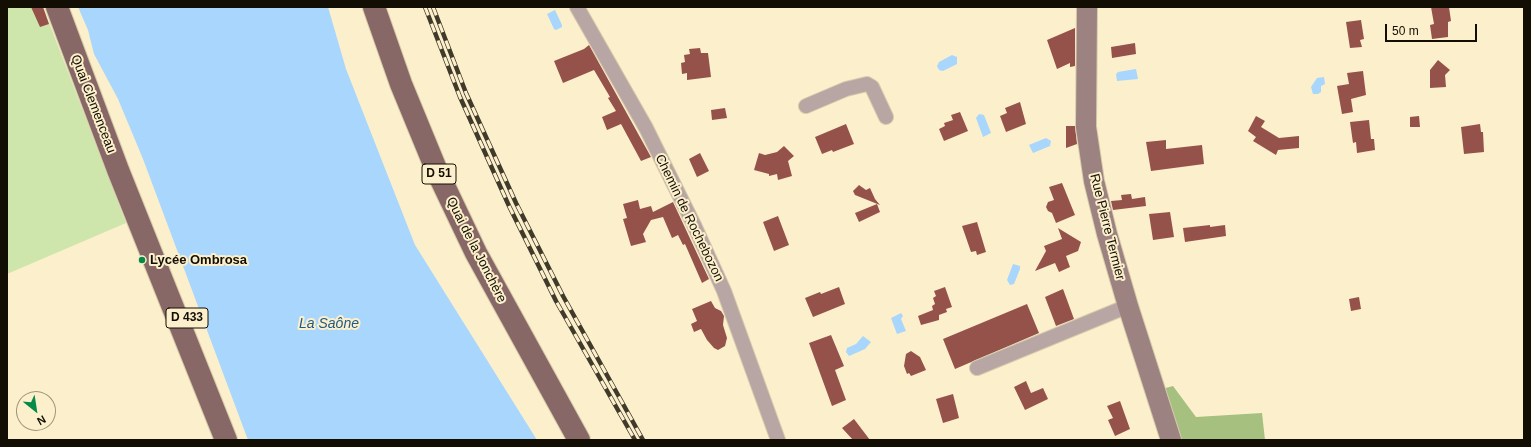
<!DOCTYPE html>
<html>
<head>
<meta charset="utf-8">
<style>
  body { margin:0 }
  #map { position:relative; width:1531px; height:447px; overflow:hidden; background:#fcefcb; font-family:Helvetica,sans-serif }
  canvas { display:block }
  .frame { position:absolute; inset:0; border:8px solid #120e03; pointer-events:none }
  .north { position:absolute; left:16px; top:391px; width:40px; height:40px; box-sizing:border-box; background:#fcefcb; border:1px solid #9e957b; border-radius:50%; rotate:150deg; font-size:11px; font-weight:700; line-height:16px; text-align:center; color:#120e03 }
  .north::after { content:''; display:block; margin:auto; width:14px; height:18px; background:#068a47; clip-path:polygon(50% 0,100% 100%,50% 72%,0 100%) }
  .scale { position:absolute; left:1385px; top:24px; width:92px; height:18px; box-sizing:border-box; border:2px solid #120e03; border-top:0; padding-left:5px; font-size:12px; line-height:14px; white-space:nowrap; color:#120e03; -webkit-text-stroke:3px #fcefcb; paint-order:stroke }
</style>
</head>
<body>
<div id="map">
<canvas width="1531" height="447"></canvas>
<div class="frame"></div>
<div class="north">N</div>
<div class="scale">50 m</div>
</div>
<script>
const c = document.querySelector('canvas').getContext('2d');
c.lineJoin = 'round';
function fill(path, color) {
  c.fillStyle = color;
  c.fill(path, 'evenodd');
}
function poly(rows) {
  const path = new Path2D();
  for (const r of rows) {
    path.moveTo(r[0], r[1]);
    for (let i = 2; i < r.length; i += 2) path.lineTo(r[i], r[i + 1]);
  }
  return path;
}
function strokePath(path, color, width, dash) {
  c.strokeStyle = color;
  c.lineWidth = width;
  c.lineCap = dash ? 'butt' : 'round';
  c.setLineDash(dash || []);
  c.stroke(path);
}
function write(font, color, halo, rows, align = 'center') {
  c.font = font + ' Helvetica,sans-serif';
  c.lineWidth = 4;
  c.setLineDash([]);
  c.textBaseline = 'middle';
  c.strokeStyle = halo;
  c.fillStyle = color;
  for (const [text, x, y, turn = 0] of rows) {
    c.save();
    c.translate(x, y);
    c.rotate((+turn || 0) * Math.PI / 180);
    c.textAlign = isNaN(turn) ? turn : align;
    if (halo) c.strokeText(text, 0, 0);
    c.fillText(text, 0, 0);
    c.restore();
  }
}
const green = poly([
  [7,7,43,7,126,223,7,274]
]);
const forest = poly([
  [1173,386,1196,417,1262,413,1265,440,1181,440,1162,389]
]);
const water = poly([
  [78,7,328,7,346,69,415,245,537,440,248,440,143,159,118,99,94,54,88,30],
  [555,10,562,25,562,27,556,30,554,29,547,14],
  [952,55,957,57,957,64,943,71,939,70,937,66,939,62],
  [1136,69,1138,79,1117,81,1116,74,1118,72],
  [1324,77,1325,84,1321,86,1321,92,1318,94,1313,94,1311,87,1317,78],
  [979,114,984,115,991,133,983,137,976,118],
  [1046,138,1051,141,1050,146,1033,153,1029,145],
  [1013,264,1020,266,1020,269,1014,284,1010,285,1007,280],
  [901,313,903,316,901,319,906,331,897,334,891,318],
  [863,336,871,342,865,349,849,356,846,352,847,348,856,344]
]);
const building = poly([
  [31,7,43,7,49,24,40,27],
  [1431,7,1449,7,1451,21,1448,22,1448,37,1432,39,1430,25,1434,24],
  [1361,20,1364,39,1360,40,1362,47,1350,48,1346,22],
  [1075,28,1075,66,1070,67,1070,63,1057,69,1047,40],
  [1135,43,1136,54,1112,58,1111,47],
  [589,45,651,157,641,161,621,124,607,130,602,117,616,111,608,98,610,97,594,70,563,83,554,61,584,49],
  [700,48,701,53,708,53,711,77,687,80,687,73,682,74,681,63,685,62,684,55,690,54,689,49],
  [1438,60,1450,70,1445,75,1446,87,1430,88,1430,70],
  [1363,71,1366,95,1351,99,1353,112,1342,114,1337,86,1349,84,1347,73],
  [1020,102,1026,124,1006,132,1000,116,1007,113,1005,108],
  [725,108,727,118,712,120,711,110],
  [960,112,968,131,944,141,939,129,945,126,944,123,953,120,951,115],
  [1256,116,1265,121,1261,127,1279,138,1299,136,1299,148,1278,150,1276,155,1253,141,1256,137,1248,131],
  [1419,116,1420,127,1410,127,1410,117],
  [1369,120,1371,139,1374,139,1375,150,1357,153,1356,142,1353,143,1350,122],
  [846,124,854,144,833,152,832,150,822,154,815,137],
  [1480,124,1481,132,1483,132,1484,152,1464,154,1461,127],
  [1066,126,1075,126,1077,144,1066,148],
  [1166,140,1166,149,1202,145,1204,164,1151,171,1146,142],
  [784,146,794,156,788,161,792,176,778,180,777,174,769,176,769,174,754,170,759,153,765,155,777,152],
  [700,153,709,171,697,177,689,159],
  [1062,183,1075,215,1056,223,1052,213,1048,211,1046,207,1048,202,1054,200,1049,187],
  [859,185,866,190,870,188,875,199,880,205,855,195,853,191],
  [1131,194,1132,199,1145,197,1146,206,1113,210,1111,201,1122,200,1121,195],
  [638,200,640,209,651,206,653,212,673,202,709,279,702,283,685,244,683,245,678,235,672,238,663,217,651,220,643,234,646,242,631,246,623,219,627,218,623,204],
  [877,204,880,212,859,222,855,213],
  [1170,212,1174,237,1153,240,1149,214],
  [778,216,789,245,774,251,763,222],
  [977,222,986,252,977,255,976,251,971,252,962,226],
  [1210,225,1210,227,1225,225,1226,236,1185,242,1183,228],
  [1058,228,1081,242,1078,251,1066,256,1070,267,1059,272,1055,263,1035,271,1046,251,1044,246,1062,239],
  [839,287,845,304,813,317,805,298,820,292,821,294],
  [945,287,952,307,946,309,947,312,939,315,939,320,921,325,918,316,933,310,932,306,935,304,933,298,936,296,934,291],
  [1063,289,1074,319,1056,326,1045,297],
  [1359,297,1361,309,1351,311,1349,299],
  [711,301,715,308,721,311,724,316,723,325,727,338,725,346,718,350,714,348,707,340,701,329,694,332,691,324,697,321,692,309],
  [1027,304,1039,333,955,369,943,339],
  [831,335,844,366,835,370,846,400,832,406,809,343],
  [911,351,920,357,926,370,911,376,909,373,907,374,904,366,906,354],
  [1026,381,1031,393,1043,388,1048,399,1025,410,1014,387],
  [953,394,959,418,943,423,936,399],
  [1120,401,1130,429,1115,436,1108,420,1113,418,1107,406],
  [854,419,870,440,853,440,842,428]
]);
const street = poly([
  [577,7,646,128,694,225,724,291,778,440],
  [806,106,846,89,867,84,872,87,886,117],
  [977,368,1128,306]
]);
const secondary = poly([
  [1087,7,1086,127,1094,181,1107,234,1128,306,1171,440]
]);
const primary = poly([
  [57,7,118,170,226,440],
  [374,7,401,84,436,169,476,253,579,440]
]);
const rail = poly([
  [425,7,460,97,509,206,556,301,635,440],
  [433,7,466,93,516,203,563,296,643,440]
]);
const markers = [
  [142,260,4,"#068a47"]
];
const shields = [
  [439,174,34],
  [187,318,42]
];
const shieldNames = [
  ["D 51",439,174],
  ["D 433",187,318]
];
const streetNames = [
  ["Quai Clemenceau",93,104,69],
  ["Chemin de Rochebozon",689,218,64],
  ["Rue Pierre Termier",1107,227,76],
  ["Quai de la Jonchère",476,250,63]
];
const poiNames = [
  ["Lycée Ombrosa",150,260]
];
const waterNames = [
  ["La Saône",329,324]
];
fill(green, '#cee6ab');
fill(forest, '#a6c080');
fill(water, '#a9d6fd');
fill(building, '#95524b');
strokePath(street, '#d7cbab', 16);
strokePath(secondary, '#d7cbab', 22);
strokePath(primary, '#d7cbab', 24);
strokePath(street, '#b8a6a4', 14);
strokePath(secondary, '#9c8280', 20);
strokePath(primary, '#886866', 22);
strokePath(rail, '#403a2a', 4.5);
strokePath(rail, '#fcefcb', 3, [9]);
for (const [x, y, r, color] of markers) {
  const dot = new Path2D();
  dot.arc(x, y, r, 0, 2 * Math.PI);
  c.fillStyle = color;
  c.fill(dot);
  strokePath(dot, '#fcefcb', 1.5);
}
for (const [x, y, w] of shields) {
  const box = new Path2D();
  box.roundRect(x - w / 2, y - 10, w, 20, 3);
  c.fillStyle = '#fcefcb';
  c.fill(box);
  strokePath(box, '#120e03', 1);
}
write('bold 12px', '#120e03', null, shieldNames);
write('13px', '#120e03', '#fcefcb', streetNames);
write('bold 13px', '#120e03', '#fcefcb', poiNames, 'left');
write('italic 14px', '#1f5a88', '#fcefcb', waterNames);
</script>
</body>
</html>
